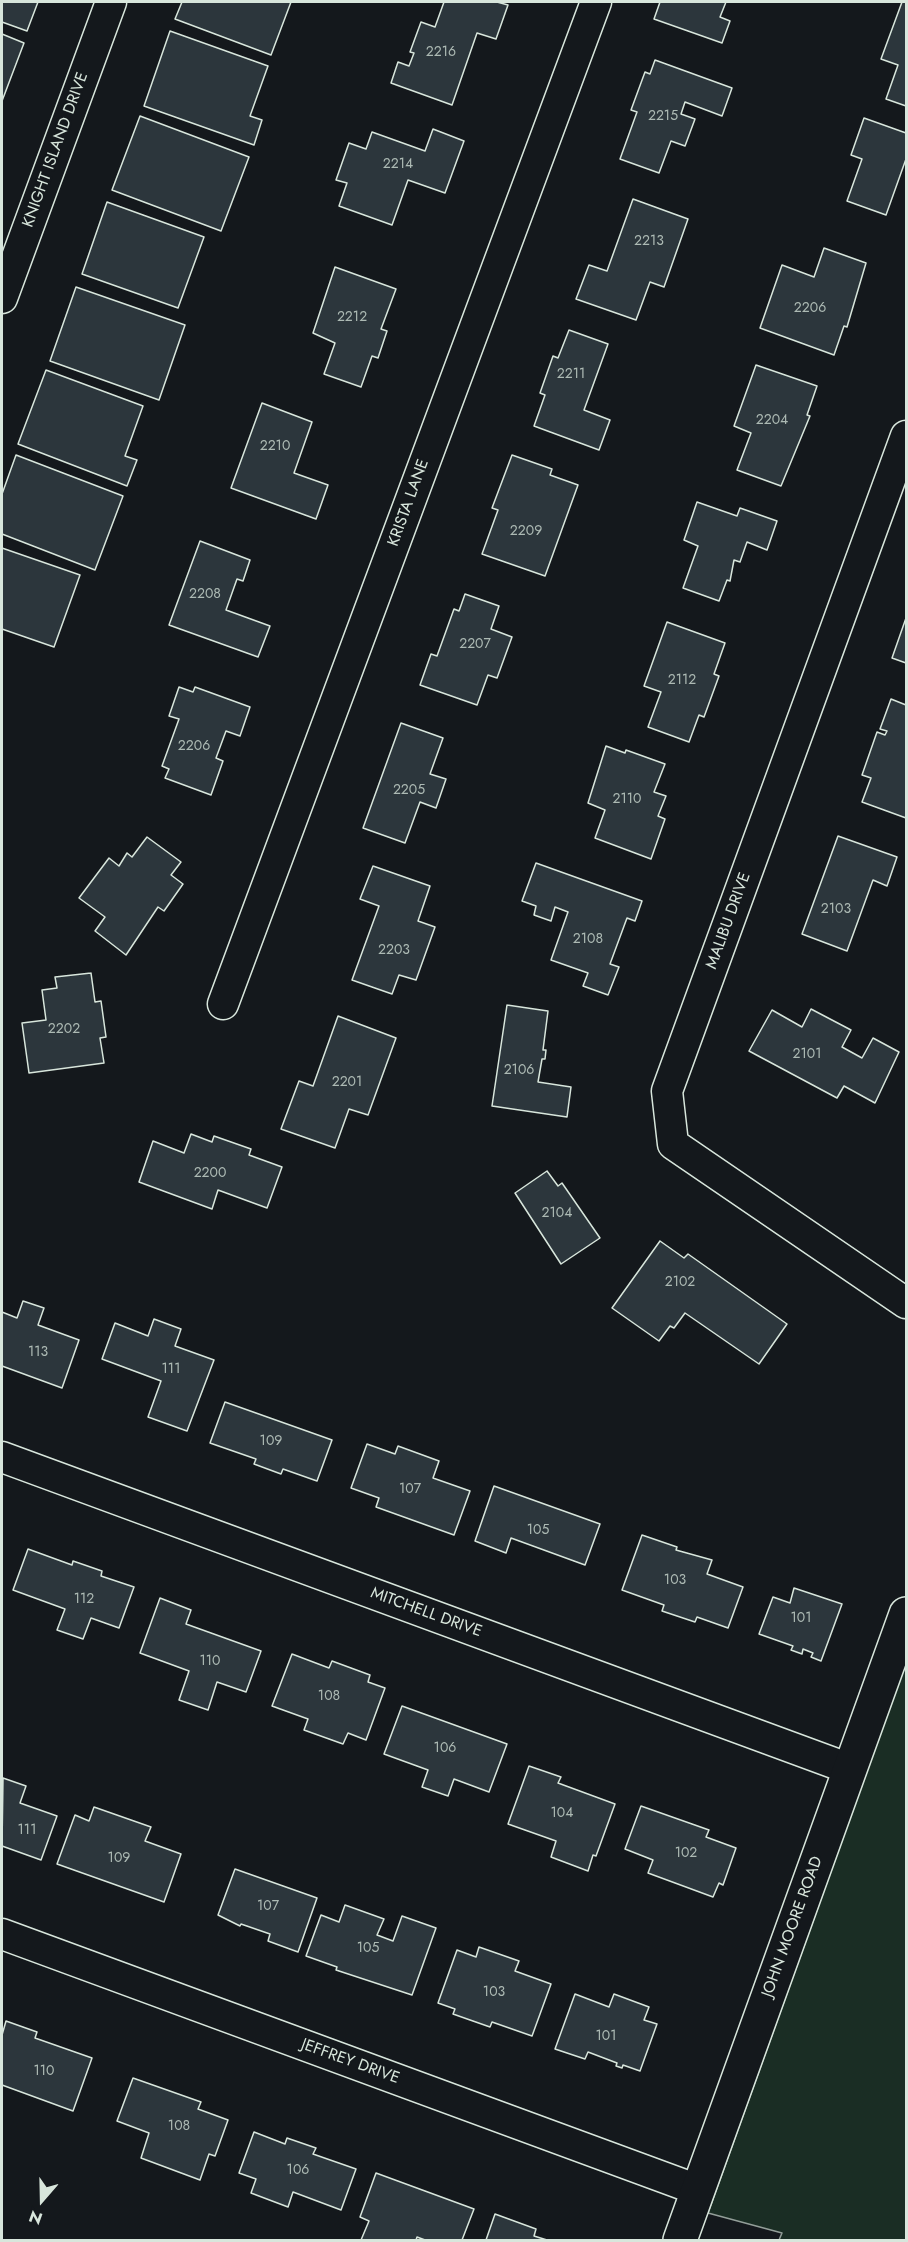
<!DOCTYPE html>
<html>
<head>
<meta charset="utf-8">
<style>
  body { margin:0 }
  #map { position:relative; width:908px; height:2242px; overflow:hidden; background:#14181c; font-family:Jost,sans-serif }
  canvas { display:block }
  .frame { position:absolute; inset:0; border:3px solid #d8e6dc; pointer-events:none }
  .north { position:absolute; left:12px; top:2170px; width:60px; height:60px; -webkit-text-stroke:4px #14181c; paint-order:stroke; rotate:200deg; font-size:16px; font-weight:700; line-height:24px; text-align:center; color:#d8e6dc }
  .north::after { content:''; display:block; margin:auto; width:21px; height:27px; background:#d8e6dc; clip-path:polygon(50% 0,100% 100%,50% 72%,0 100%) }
</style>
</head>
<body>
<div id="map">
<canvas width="908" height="2242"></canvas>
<div class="frame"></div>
<div class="north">N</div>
</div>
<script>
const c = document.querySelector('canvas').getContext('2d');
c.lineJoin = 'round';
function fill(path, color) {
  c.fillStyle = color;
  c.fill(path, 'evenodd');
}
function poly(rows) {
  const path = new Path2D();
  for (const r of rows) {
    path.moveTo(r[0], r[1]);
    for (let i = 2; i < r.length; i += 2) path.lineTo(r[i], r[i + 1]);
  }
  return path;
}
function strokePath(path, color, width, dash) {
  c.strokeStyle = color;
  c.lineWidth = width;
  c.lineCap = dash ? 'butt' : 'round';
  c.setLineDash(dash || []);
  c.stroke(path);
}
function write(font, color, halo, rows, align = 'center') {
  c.font = font + ' Jost,sans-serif';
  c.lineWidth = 4.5;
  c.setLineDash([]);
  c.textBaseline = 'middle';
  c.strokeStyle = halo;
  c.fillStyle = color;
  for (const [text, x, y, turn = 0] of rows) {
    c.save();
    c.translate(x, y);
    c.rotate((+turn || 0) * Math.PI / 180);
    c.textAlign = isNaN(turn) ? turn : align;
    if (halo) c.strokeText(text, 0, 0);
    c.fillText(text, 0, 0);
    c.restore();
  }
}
const green = poly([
  [906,1662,906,2240,779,2240,782,2233,708,2213,906,1662]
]);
const building = poly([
  [2,2,38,2,27,31,2,22,2,2],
  [182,2,291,2,271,55,175,19,182,2],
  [444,2,497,2,508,5,496,39,477,33,452,105,391,83,398,62,409,66,414,53,410,52,421,22,435,27,444,2],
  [660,2,726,2,720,17,730,21,722,43,654,19,660,2],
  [902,2,906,2,906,106,886,99,898,65,881,59,902,2],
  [170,31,268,66,250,116,262,120,254,145,144,106,170,31],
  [2,34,24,43,2,101,2,34],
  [655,60,732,88,722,116,685,102,681,114,695,119,685,146,671,141,659,173,620,159,637,112,631,110,645,72,650,74,655,60],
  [140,116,249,157,221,231,112,190,140,116],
  [864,118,906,133,906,159,886,215,847,201,862,159,851,155,864,118],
  [433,129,464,141,445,193,408,180,392,225,339,206,347,183,336,180,349,143,366,149,372,132,425,151,433,129],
  [633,199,688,219,664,287,650,282,636,320,576,299,589,265,607,271,633,199],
  [107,202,204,237,178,308,82,274,107,202],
  [824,248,866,263,847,327,844,326,834,355,760,328,782,265,814,277,824,248],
  [335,267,396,289,381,329,387,331,378,358,372,356,361,387,324,374,335,343,313,333,335,267],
  [76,287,185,325,159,400,50,361,76,287],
  [569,330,608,344,584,410,610,420,599,450,534,426,545,395,540,393,553,356,558,358,569,330],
  [756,365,817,386,807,415,810,416,781,486,737,470,751,433,734,426,756,365],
  [46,370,143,406,125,456,137,460,127,486,18,444,46,370],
  [262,403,312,422,294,473,328,485,316,519,231,488,262,403],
  [16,455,123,496,95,570,2,534,2,494,16,455],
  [512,455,552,469,550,475,578,485,545,576,482,554,498,510,492,508,512,455],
  [697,502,737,516,740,508,777,521,767,550,747,542,740,562,734,560,730,581,727,580,719,601,683,588,698,546,684,540,697,502],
  [200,541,250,560,243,581,237,579,226,610,270,626,258,657,169,625,200,541],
  [2,548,80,575,54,647,2,629,2,548],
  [465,594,499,606,491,629,512,637,497,678,488,675,477,705,420,685,431,654,437,656,454,609,459,611,465,594],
  [906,618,906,663,892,658,906,618],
  [667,622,725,643,714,674,719,676,704,717,699,715,689,742,648,727,661,692,644,686,667,622],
  [179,687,193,692,195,687,250,707,240,736,226,731,216,758,223,761,211,795,165,778,169,769,162,766,179,719,169,716,179,687],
  [891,699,906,705,906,818,862,802,871,778,862,775,877,732,885,735,887,731,880,729,891,699],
  [401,723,443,738,430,774,446,779,436,808,420,802,405,843,363,828,401,723],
  [606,746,625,753,626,750,665,764,654,792,666,796,658,816,665,819,651,859,595,838,605,810,588,803,606,746],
  [838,836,897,857,887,886,873,880,847,951,802,934,838,836],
  [147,837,181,862,171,875,183,884,164,911,158,907,126,955,95,931,105,917,79,898,109,858,119,866,127,853,132,857,147,837],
  [536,863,642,901,635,921,627,918,610,964,619,967,608,995,583,986,588,973,551,960,568,912,555,907,551,921,534,915,536,906,522,901,536,863],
  [373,866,430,886,418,921,435,927,416,980,399,975,392,994,352,980,379,906,360,899,373,866],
  [91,973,95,1002,101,1001,106,1037,100,1038,104,1063,29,1073,22,1023,46,1020,42,990,57,988,55,977,91,973],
  [507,1005,548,1011,543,1050,546,1050,545,1059,542,1059,538,1082,571,1087,567,1117,492,1106,507,1005],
  [811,1009,851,1030,842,1047,862,1058,873,1038,899,1052,875,1103,844,1086,837,1098,749,1051,772,1010,802,1027,811,1009],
  [338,1016,396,1038,368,1115,349,1109,335,1148,281,1129,299,1081,313,1086,338,1016],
  [191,1134,212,1142,214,1136,251,1149,249,1155,282,1167,267,1208,218,1190,212,1209,139,1182,153,1141,184,1153,191,1134],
  [547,1171,558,1186,562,1183,600,1238,561,1264,515,1193,547,1171],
  [660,1241,684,1258,688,1254,787,1324,759,1364,685,1313,674,1328,670,1326,659,1341,612,1308,660,1241],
  [23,1301,44,1308,38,1325,79,1340,62,1388,2,1366,2,1312,17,1318,23,1301],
  [154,1319,181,1329,175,1346,214,1360,187,1431,148,1417,161,1381,102,1359,115,1323,148,1336,154,1319],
  [225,1402,332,1440,317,1481,283,1469,281,1474,254,1464,256,1459,210,1443,225,1402],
  [367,1444,395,1454,398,1446,439,1461,433,1478,470,1491,454,1535,376,1507,379,1498,351,1488,367,1444],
  [494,1486,600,1524,585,1565,511,1538,506,1553,475,1541,494,1486],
  [642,1535,677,1547,676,1550,712,1560,707,1574,743,1587,728,1628,697,1617,695,1622,662,1611,664,1605,622,1590,642,1535],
  [28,1549,72,1565,73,1561,102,1571,101,1576,134,1587,119,1628,91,1618,83,1639,57,1630,65,1609,13,1590,28,1549],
  [794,1588,842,1604,821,1661,811,1657,813,1653,803,1649,802,1654,791,1650,793,1646,759,1634,773,1597,790,1603,794,1588],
  [160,1598,191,1610,186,1624,261,1651,246,1692,217,1682,208,1710,179,1700,189,1671,140,1653,160,1598],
  [292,1654,329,1668,332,1661,370,1675,368,1682,385,1688,366,1740,348,1733,343,1744,304,1730,308,1719,272,1706,292,1654],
  [402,1706,507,1744,489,1792,454,1779,448,1796,422,1787,428,1770,384,1754,402,1706],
  [529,1766,561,1777,558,1783,615,1804,596,1856,593,1855,588,1871,551,1857,556,1841,508,1824,529,1766],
  [3,1778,26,1786,20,1803,57,1816,41,1860,2,1846,3,1778],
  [641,1806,709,1830,706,1837,736,1848,723,1885,719,1883,713,1897,648,1873,653,1860,625,1849,641,1806],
  [94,1807,151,1827,145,1841,181,1854,164,1902,57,1864,75,1815,89,1821,94,1807],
  [235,1869,317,1898,298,1952,268,1941,270,1934,241,1924,240,1926,218,1915,235,1869],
  [345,1905,384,1919,377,1935,393,1941,402,1916,436,1928,412,1995,336,1970,337,1967,306,1956,321,1915,339,1922,345,1905],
  [479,1947,519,1961,515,1971,551,1984,532,2036,492,2022,490,2027,453,2014,455,2009,438,2003,457,1950,476,1957,479,1947],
  [575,1994,609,2007,614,1994,649,2007,644,2020,657,2024,640,2071,623,2065,622,2068,616,2066,617,2063,588,2052,585,2059,555,2049,575,1994],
  [6,2021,37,2032,35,2038,92,2058,73,2111,2,2085,2,2035,6,2021],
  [133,2078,201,2102,198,2109,228,2120,215,2156,209,2154,200,2180,141,2158,149,2133,117,2121,133,2078],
  [254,2132,285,2144,287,2138,316,2148,313,2154,356,2169,341,2210,293,2192,288,2207,251,2193,256,2179,239,2173,254,2132],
  [376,2173,474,2209,462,2240,425,2240,417,2237,416,2240,361,2240,369,2221,360,2217,376,2173],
  [495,2214,536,2229,534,2236,547,2240,486,2240,495,2214]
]);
const street = poly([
  [2,298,111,2],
  [906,436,667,1091,673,1144,906,1303],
  [223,1004,596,2],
  [2,1457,850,1769],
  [2,1934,698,2190]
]);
const secondary = poly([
  [680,2240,906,1614]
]);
const numberNames = [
  ["2216",441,53],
  ["2215",663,117],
  ["2214",398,165],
  ["2213",649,242],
  ["2206",810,309],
  ["2212",352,318],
  ["2211",571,375],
  ["2204",772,421],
  ["2210",275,447],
  ["2209",526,532],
  ["2208",205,595],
  ["2207",475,645],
  ["2112",682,681],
  ["2206",194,747],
  ["2205",409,791],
  ["2110",627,800],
  ["2103",836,910],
  ["2108",588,940],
  ["2203",394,951],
  ["2202",64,1030],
  ["2101",807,1055],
  ["2106",519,1071],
  ["2201",347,1083],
  ["2200",210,1174],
  ["2104",557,1214],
  ["2102",680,1283],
  ["113",38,1353],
  ["111",171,1370],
  ["109",271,1442],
  ["107",410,1490],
  ["105",538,1531],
  ["103",675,1581],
  ["112",84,1600],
  ["101",801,1619],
  ["110",210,1662],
  ["108",329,1697],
  ["106",445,1749],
  ["104",562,1814],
  ["111",27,1831],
  ["102",686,1854],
  ["109",119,1859],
  ["107",268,1907],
  ["105",368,1949],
  ["103",494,1993],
  ["101",606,2037],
  ["110",44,2072],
  ["108",179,2127],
  ["106",298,2171]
];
const streetNames = [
  ["KNIGHT ISLAND DRIVE",56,150,-70],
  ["KRISTA LANE",409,503,-70],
  ["MALIBU DRIVE",729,921,-70],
  ["MITCHELL DRIVE",426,1613,20],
  ["JOHN MOORE ROAD",793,1927,-70],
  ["JEFFREY DRIVE",350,2062,20]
];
fill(green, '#1a2d24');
strokePath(green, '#939e99', 1.5);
fill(building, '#2c363c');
strokePath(building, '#d8e6dc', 1.5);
strokePath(street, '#d8e6dc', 33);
strokePath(secondary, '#d8e6dc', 36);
strokePath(street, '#14181c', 30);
strokePath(secondary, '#14181c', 33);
write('14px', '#adbab4', null, numberNames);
write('16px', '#d8e6dc', '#14181c', streetNames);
</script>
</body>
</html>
